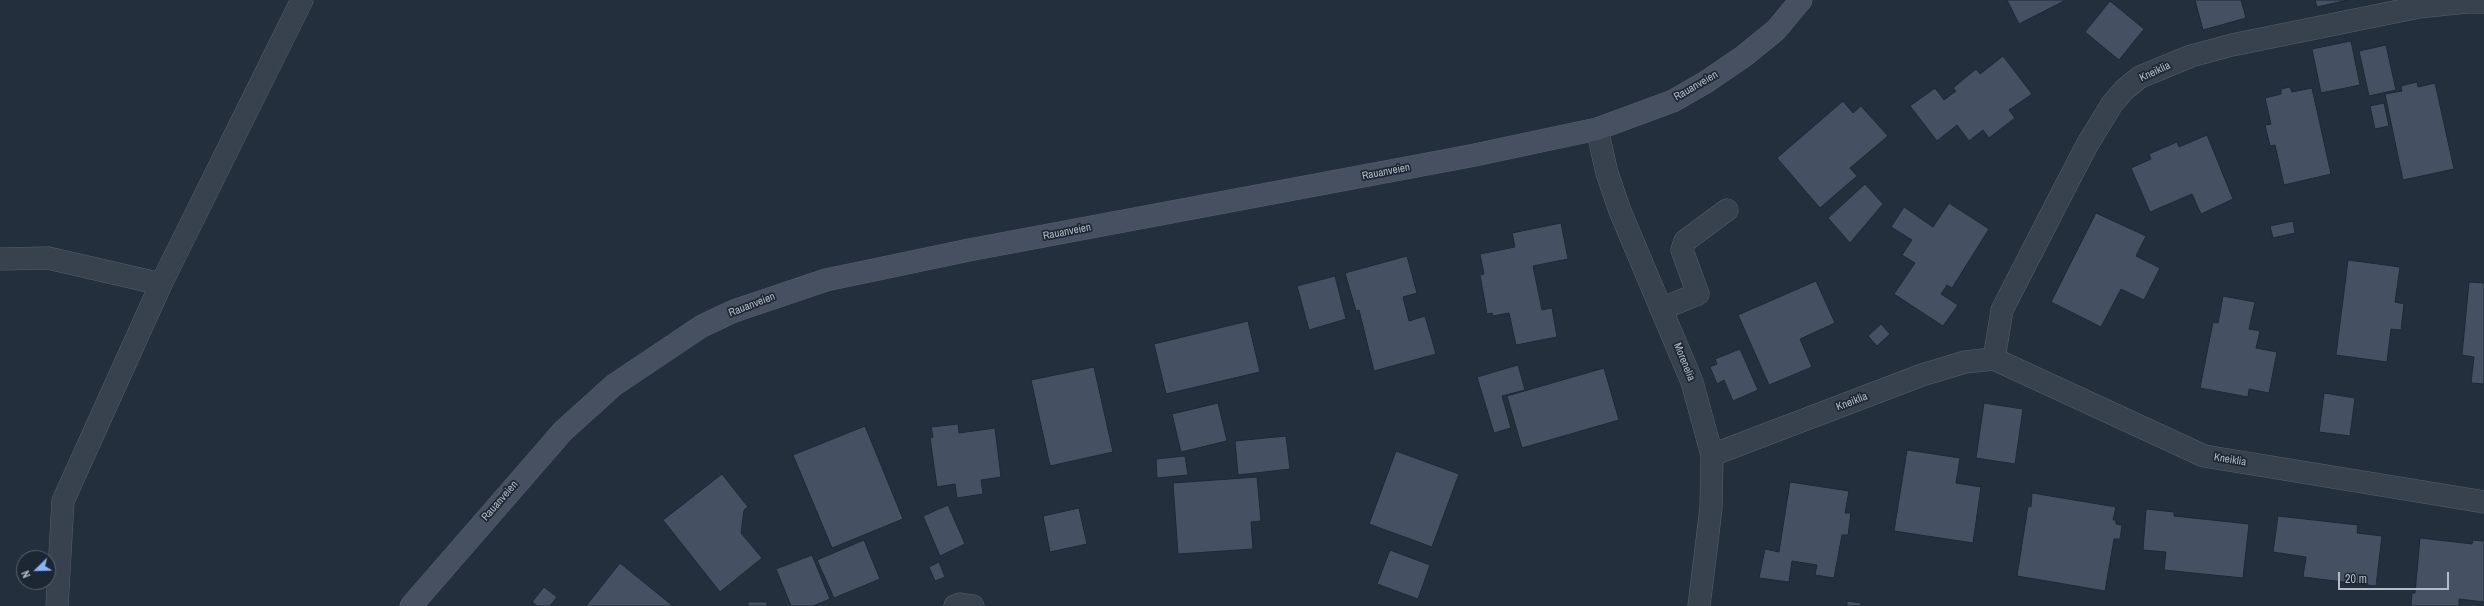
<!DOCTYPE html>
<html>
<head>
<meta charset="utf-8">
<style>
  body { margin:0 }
  #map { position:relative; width:2484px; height:606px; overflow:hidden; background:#242f3e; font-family:"Archivo Narrow",sans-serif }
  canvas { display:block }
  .north { position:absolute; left:16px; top:550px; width:40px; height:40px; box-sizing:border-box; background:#1d2633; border:1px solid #59626f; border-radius:50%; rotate:247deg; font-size:11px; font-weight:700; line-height:16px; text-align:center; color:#b4bcc9 }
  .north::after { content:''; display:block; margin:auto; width:14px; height:18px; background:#8ab4f8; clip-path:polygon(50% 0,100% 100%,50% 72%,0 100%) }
  .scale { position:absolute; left:2338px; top:572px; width:111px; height:18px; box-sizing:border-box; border:2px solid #b4bcc9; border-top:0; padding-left:5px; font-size:12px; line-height:14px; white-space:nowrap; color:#b4bcc9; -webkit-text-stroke:3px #1d2633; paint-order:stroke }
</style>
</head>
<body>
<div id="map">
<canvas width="2484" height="606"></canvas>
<div class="north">N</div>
<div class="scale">20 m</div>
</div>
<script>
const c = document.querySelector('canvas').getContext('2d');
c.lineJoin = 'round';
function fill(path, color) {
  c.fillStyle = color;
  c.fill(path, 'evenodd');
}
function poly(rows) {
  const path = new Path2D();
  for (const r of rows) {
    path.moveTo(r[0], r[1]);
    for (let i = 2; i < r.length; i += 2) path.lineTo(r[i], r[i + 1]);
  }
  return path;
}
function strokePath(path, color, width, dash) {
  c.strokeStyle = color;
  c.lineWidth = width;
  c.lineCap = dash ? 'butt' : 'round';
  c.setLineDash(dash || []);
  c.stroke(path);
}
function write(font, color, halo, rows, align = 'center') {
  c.font = font + ' "Archivo Narrow",sans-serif';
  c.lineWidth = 3.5;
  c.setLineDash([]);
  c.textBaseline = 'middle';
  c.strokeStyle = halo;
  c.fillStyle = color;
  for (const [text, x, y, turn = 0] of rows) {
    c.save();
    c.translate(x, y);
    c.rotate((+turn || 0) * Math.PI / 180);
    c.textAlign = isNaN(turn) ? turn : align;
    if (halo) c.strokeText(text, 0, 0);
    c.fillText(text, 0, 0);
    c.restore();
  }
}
const building = poly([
  [2007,0,2066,0,2019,24,2007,0],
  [2195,0,2241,0,2246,18,2203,30,2195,0],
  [2315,0,2348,0,2317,7,2315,0],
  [2110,1,2144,29,2119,60,2085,32,2110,1],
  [2351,41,2360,85,2321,93,2312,49,2351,41],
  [2386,45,2396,90,2369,96,2359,51,2386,45],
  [2003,56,2032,94,2009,110,2015,118,1989,138,1983,130,1969,141,1957,125,1937,141,1910,106,1935,88,1944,100,1956,91,1953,88,1976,69,1980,74,2003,56],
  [2417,82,2418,87,2435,83,2454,169,2403,180,2385,94,2402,91,2401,86,2417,82],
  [2290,87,2292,92,2312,88,2331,174,2284,185,2275,145,2270,146,2265,125,2271,124,2265,98,2281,94,2281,89,2290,87],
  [1843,101,1853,113,1861,106,1888,136,1850,168,1857,176,1820,208,1777,158,1843,101],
  [2384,103,2389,126,2375,129,2370,106,2384,103],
  [2207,135,2233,199,2201,214,2192,194,2150,212,2131,168,2151,159,2149,154,2177,142,2179,147,2207,135],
  [1865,184,1883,204,1850,243,1828,218,1865,184],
  [1949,203,1989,229,1952,288,1947,285,1941,294,1958,305,1943,326,1894,294,1915,263,1902,255,1912,240,1891,227,1904,207,1933,227,1949,203],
  [2096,213,2146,236,2136,256,2160,268,2144,300,2121,289,2101,327,2051,302,2096,213],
  [2293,221,2295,233,2273,238,2270,226,2293,221],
  [1561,223,1568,259,1533,266,1542,310,1552,308,1557,337,1516,345,1509,313,1493,316,1492,313,1487,314,1480,275,1484,274,1480,254,1515,247,1512,233,1561,223],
  [1407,256,1417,293,1403,297,1409,321,1425,316,1436,354,1374,371,1359,310,1356,311,1345,273,1407,256],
  [2348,260,2400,267,2395,302,2404,304,2401,330,2391,329,2387,362,2336,355,2348,260],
  [1335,276,1346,319,1309,330,1297,286,1335,276],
  [1816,281,1835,323,1800,339,1812,367,1769,385,1738,315,1816,281],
  [2469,282,2484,283,2484,384,2471,383,2474,357,2462,355,2469,282],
  [2223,296,2255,302,2249,329,2260,331,2256,348,2277,352,2269,393,2249,389,2248,397,2200,388,2213,322,2218,323,2223,296],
  [1248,321,1260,372,1166,394,1154,344,1248,321],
  [1881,324,1890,334,1877,346,1868,336,1881,324],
  [1740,349,1758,390,1733,401,1724,380,1717,384,1710,367,1717,364,1715,359,1740,349],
  [1518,365,1525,390,1502,396,1511,428,1494,433,1477,377,1518,365],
  [1094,367,1113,452,1050,466,1031,380,1094,367],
  [1604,368,1619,420,1522,448,1507,396,1604,368],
  [2324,393,2355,398,2350,436,2319,432,2324,393],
  [1218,403,1227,441,1181,452,1172,414,1218,403],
  [1984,403,2023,409,2015,464,1976,458,1984,403],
  [958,424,959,433,995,428,1001,477,981,480,983,494,957,498,955,484,937,487,930,438,933,437,931,427,958,424],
  [865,426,903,519,832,548,793,455,865,426],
  [1286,436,1290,469,1238,475,1235,441,1286,436],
  [1907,450,1960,458,1956,483,1981,487,1973,543,1894,531,1907,450],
  [1396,451,1459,474,1432,547,1369,524,1396,451],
  [1185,456,1188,475,1157,478,1156,459,1185,456],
  [722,474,748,507,744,510,741,533,762,558,720,592,663,520,722,474],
  [1257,477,1261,521,1251,522,1253,549,1178,554,1173,483,1257,477],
  [1790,482,1849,491,1845,513,1851,513,1848,535,1842,535,1834,578,1815,575,1817,565,1792,561,1789,582,1759,578,1765,549,1779,552,1790,482],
  [2032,493,2116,507,2113,520,2116,520,2116,524,2122,525,2120,539,2114,539,2105,591,2017,576,2028,506,2031,507,2032,493],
  [948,505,965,544,940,556,923,516,948,505],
  [1079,508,1087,544,1050,552,1043,516,1079,508],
  [2146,509,2174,512,2174,516,2249,524,2243,578,2164,570,2166,552,2143,550,2146,509],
  [2278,516,2358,525,2357,533,2382,536,2376,586,2303,577,2306,557,2273,552,2278,516],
  [2420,538,2472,544,2473,540,2484,541,2484,602,2459,599,2459,606,2411,606,2412,593,2415,593,2420,538],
  [864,540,880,579,834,598,817,560,864,540],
  [1390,550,1430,565,1418,599,1377,584,1390,550],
  [812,555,830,599,813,606,791,606,776,569,812,555],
  [939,562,945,577,935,581,929,567,939,562],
  [620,563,673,606,586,606,620,563],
  [544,587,557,597,550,606,537,606,532,602,544,587],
  [1847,601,1861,603,1861,606,1847,606,1847,601],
  [748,602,767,602,767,606,748,606,748,602]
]);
const service = poly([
  [0,259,48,258,161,284],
  [1661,309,1698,294,1682,250,1685,241,1727,210]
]);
const minor = poly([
  [1597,129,1607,173,1620,211,1692,382,1712,455,1711,508,1699,606],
  [1994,359,2002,310,2060,197,2087,145,2112,104,2125,89,2140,77,2191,56,2232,45,2419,7,2466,2,2484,2],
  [1712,455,1922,375,1965,362,1994,359,2204,456,2484,502],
  [57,606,63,501,161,284,302,0],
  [955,606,960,604,973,606]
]);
const secondary = poly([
  [411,606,563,431,614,385,702,326,734,311,826,280,969,250,1470,156,1597,129,1673,101,1706,82,1744,56,1776,30,1801,0]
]);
const streetNames = [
  ["Kneiklia",2155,72,-25],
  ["Rauanveien",1696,86,-30],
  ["Rauanveien",1386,172,-11],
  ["Rauanveien",1067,232,-11],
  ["Rauanveien",752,305,-21],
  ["Morenelia",1684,362,68],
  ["Kneiklia",1852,402,-21],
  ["Kneiklia",2230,460,9],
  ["Rauanveien",500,501,-49]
];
fill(building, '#455162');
strokePath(building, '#1f2835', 1);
strokePath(service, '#565f6c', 23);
strokePath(minor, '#565f6c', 23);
strokePath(secondary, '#565f6c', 23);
strokePath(service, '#38414e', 22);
strokePath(minor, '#38414e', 22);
strokePath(secondary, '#465061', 22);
write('11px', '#b4bcc9', '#1d2633', streetNames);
</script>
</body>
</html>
